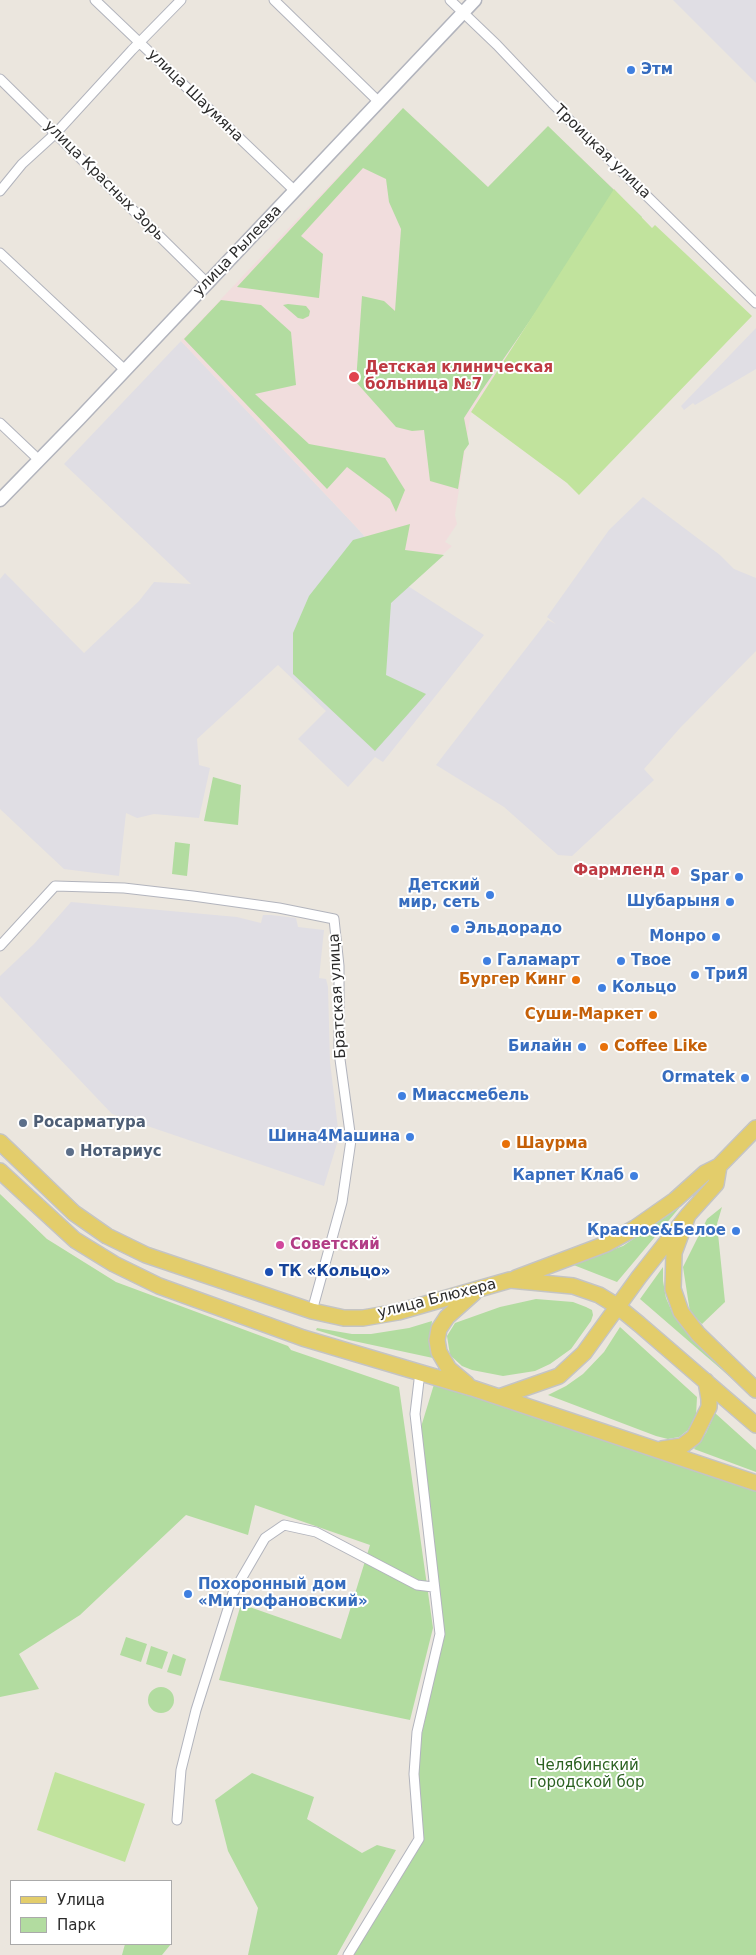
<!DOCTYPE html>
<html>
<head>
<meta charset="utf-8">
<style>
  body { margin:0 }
  #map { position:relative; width:756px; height:1955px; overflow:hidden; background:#ebe6de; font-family:"DejaVu Sans",sans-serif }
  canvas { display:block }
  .legend { position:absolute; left:10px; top:1880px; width:162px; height:65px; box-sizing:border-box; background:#fff; border:1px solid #aaa; margin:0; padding:6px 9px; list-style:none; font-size:15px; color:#2b2b2b }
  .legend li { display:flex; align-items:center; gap:10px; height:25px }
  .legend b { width:25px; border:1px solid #aaa }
</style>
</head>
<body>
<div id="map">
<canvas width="756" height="1955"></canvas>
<ul class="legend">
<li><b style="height:6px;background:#e3cd6b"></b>Улица</li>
<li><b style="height:14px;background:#b2dca0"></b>Парк</li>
</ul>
</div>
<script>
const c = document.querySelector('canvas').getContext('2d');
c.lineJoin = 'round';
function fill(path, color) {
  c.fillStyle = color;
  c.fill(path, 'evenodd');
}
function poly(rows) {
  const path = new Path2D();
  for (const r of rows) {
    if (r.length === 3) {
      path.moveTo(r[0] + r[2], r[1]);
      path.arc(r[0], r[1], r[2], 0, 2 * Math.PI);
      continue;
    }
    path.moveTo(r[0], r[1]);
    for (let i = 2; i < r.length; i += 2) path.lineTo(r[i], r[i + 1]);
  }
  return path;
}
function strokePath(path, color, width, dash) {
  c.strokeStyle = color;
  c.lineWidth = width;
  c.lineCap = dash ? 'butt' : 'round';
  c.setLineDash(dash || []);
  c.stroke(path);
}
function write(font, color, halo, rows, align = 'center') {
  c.font = font + ' "DejaVu Sans",sans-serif';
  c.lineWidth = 4;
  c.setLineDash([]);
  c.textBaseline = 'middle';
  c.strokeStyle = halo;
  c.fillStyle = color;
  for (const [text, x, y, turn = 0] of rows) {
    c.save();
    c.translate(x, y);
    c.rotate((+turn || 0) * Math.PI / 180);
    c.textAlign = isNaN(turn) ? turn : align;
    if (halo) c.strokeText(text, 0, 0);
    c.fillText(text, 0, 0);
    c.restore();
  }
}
const industrial = poly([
  [673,0,756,0,756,83],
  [756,328,756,369,695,405,693,403,684,410,681,406],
  [181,341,359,530,408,586,484,635,383,762,375,757,348,787,298,739,326,711,278,665,197,739,199,765,210,768,199,818,154,814,137,818,126,813,119,876,64,869,0,809,0,579,5,573,84,653,139,601,154,582,191,584,64,464],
  [643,497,720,555,734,569,756,578,756,651,680,728,644,769,654,780,572,856,558,855,504,807,436,765,548,620,556,624,547,617,609,530],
  [71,902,237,917,261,923,263,915,271,915,296,918,298,927,324,930,319,978,326,979,328,987,330,1062,339,1137,324,1186,112,1114,0,996,0,976,34,944]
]);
const medical = poly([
  [403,108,488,187,548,126,614,189,471,412,455,515,457,524,445,542,452,546,408,586,359,530,181,341]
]);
const green = poly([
  [403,108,488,187,548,126,642,217,636,226,545,299,482,390,464,418,469,444,464,451,458,489,430,481,424,430,412,431,396,427,356,382,362,296,384,301,395,311,401,229,389,202,386,179,363,168,301,236,323,254,319,298,237,287],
  [221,300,261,305,291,332,296,385,255,394,309,444,385,458,405,490,396,512,390,499,347,467,327,489,184,339],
  [288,304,306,306,310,311,309,316,303,319,298,318,283,305],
  [410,524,405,550,444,555,391,603,386,675,426,694,375,751,293,674,293,633,309,596,353,540],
  [213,777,241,785,238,825,204,821],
  [175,842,190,844,187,876,172,874],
  [0,1194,47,1239,116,1282,288,1346,291,1350,399,1387,433,1628,410,1720,219,1680,241,1604,341,1639,370,1545,255,1505,248,1535,186,1515,80,1615,19,1654,39,1689,0,1697],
  [680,1207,617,1282,571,1264,623,1246],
  [722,1207,717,1224,725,1302,702,1324,690,1312,683,1267,707,1219],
  [663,1267,663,1281,666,1298,673,1314,702,1349,730,1373,729,1376,640,1299],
  [536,1299,573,1302,586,1307,592,1310,593,1315,591,1321,571,1349,550,1364,535,1371,503,1376,472,1370,462,1366,450,1355,447,1336,455,1323,500,1307],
  [432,1321,430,1339,433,1358,349,1340,316,1330,317,1328,352,1334,371,1334,409,1328],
  [620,1327,697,1397,696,1416,688,1430,679,1437,668,1439,656,1436,548,1395,566,1386,583,1374,604,1352],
  [435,1381,756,1491,756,1955,352,1955,386,1903,422,1838,417,1773,422,1733,443,1635,419,1466,421,1427],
  [715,1413,756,1450,756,1472,694,1449,706,1433],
  [126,1637,147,1644,141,1662,120,1655],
  [151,1646,168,1652,162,1669,146,1664],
  [173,1654,186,1659,181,1676,167,1672],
  [161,1700,13],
  [252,1773,314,1797,307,1819,362,1853,377,1845,396,1850,337,1955,248,1955,258,1908,228,1851,215,1800],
  [125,1944,171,1944,162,1955,122,1955]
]);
const pitch = poly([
  [614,189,652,228,655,225,752,316,579,495,567,483,471,412],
  [55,1772,145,1804,125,1862,37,1830]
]);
const street = poly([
  [95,0,295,191],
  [274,0,379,102],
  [450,0,497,45,552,103,756,303],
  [0,79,208,284],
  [0,191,22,164,56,133,132,50,181,0],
  [0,253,125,370],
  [0,423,39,460],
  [0,946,55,886,124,888,193,896,279,908,334,919,339,966,339,1052,351,1140,342,1202,312,1311],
  [177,1820,181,1770,196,1710,233,1593,265,1538,284,1525,316,1532,417,1585,433,1587],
  [348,1955,419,1839,414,1774,417,1732,440,1634,415,1414,420,1372]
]);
const secondary = poly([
  [0,500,79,419,475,0]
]);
const primary = poly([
  [0,1142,74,1213,107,1236,146,1255,312,1311,344,1318,363,1318,398,1312,510,1280,573,1286,599,1295,617,1306,639,1324,756,1425],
  [719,1166,716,1184,688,1215,674,1253,673,1289,681,1312,698,1334,756,1390],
  [0,1171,75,1240,114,1264,159,1286,303,1338,472,1388,756,1483],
  [516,1278,606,1244,635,1228,675,1200,705,1173,719,1166,756,1128],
  [467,1384,449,1369,439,1352,437,1340,439,1329,447,1317,474,1293],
  [499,1397,559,1376,584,1353,639,1277,688,1215],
  [662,1449,682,1446,694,1437,709,1407,709,1399,706,1381]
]);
const markers = [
  [631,70,5,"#3f7fe0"],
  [354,377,6,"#e0444e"],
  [675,871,5,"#e0444e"],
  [739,877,5,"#3f7fe0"],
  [490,895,5,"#3f7fe0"],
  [730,902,5,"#3f7fe0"],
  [455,929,5,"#3f7fe0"],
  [716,937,5,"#3f7fe0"],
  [487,961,5,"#3f7fe0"],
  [621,961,5,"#3f7fe0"],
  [695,975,5,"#3f7fe0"],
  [576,980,5,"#e8710a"],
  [602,988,5,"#3f7fe0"],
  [653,1015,5,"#e8710a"],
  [582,1047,5,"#3f7fe0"],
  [604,1047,5,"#e8710a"],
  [745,1078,5,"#3f7fe0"],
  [402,1096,5,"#3f7fe0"],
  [23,1123,5,"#5c6f8a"],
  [410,1137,5,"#3f7fe0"],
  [506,1144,5,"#e8710a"],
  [70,1152,5,"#5c6f8a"],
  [634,1176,5,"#3f7fe0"],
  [736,1231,5,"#3f7fe0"],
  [280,1245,5,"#d1479c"],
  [269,1272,5,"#1a4fb4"],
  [188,1594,5,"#3f7fe0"]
];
const shopNames = [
  ["Этм",641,70,"left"],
  ["Spar",729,877],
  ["Детский",480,886],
  ["мир, сеть",480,903],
  ["Шубарыня",720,902],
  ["Эльдорадо",465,929,"left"],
  ["Монро",706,937],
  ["Галамарт",497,961,"left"],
  ["Твое",631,961,"left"],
  ["ТриЯ",705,975,"left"],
  ["Кольцо",612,988,"left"],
  ["Билайн",572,1047],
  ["Ormatek",735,1078],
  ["Миассмебель",412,1096,"left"],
  ["Шина4Машина",400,1137],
  ["Карпет Клаб",624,1176],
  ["Красное&Белое",726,1231],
  ["Похоронный дом",198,1585,"left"],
  ["«Митрофановский»",198,1602,"left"]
];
const streetNames = [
  ["улица Шаумяна",195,96,44],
  ["Троицкая улица",602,152,44],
  ["улица Красных Зорь",104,181,45],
  ["улица Рылеева",238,251,-46],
  ["Братская улица",338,996,-93],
  ["улица Блюхера",437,1299,-14]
];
const healthNames = [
  ["Детская клиническая",365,368],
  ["больница №7",365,385],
  ["Фармленд",665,871,"right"]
];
const foodNames = [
  ["Бургер Кинг",566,980],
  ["Суши-Маркет",643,1015],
  ["Coffee Like",614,1047,"left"],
  ["Шаурма",516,1144,"left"]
];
const serviceNames = [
  ["Росарматура",33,1123],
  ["Нотариус",80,1152]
];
const hotelNames = [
  ["Советский",290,1245]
];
const transitNames = [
  ["ТК «Кольцо»",279,1272]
];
const parkNames = [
  ["Челябинский",587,1766],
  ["городской бор",587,1783]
];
fill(industrial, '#e0dee4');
fill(medical, '#f1dddd');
fill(green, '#b2dca0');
fill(pitch, '#c1e39d');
strokePath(street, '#b2b4bd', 11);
strokePath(secondary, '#b2b4bd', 15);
strokePath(primary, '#c4c4c4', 18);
strokePath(street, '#fff', 9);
strokePath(secondary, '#fff', 12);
strokePath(primary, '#e3cd6b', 15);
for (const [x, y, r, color] of markers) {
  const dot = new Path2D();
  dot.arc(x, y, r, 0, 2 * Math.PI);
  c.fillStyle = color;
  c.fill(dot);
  strokePath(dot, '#fff', 2);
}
write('bold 15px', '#366cbe', '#fff', shopNames, 'right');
write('15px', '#2b2b2b', '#fff', streetNames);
write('bold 15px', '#be3a42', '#fff', healthNames, 'left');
write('bold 15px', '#c56008', '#fff', foodNames, 'right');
write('bold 15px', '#4e5e75', '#fff', serviceNames, 'left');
write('bold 15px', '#b23c85', '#fff', hotelNames, 'left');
write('bold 15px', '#164399', '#fff', transitNames, 'left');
write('15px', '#2b6121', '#fff', parkNames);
</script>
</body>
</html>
